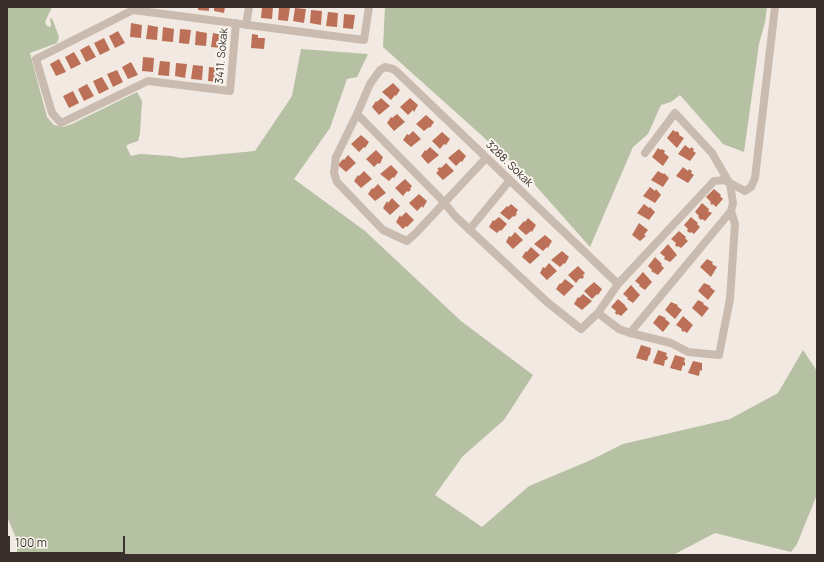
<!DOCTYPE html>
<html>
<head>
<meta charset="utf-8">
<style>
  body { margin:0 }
  #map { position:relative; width:824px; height:562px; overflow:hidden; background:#f2eae2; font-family:Manrope,sans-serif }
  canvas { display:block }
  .frame { position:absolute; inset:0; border:8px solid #39302c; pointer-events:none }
  .scale { position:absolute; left:8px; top:536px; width:117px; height:18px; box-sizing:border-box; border:2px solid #39302c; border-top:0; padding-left:5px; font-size:12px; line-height:14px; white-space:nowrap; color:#39302c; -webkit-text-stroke:3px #f9f4ee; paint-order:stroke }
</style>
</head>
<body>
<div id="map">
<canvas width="824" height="562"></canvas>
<div class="frame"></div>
<div class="scale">100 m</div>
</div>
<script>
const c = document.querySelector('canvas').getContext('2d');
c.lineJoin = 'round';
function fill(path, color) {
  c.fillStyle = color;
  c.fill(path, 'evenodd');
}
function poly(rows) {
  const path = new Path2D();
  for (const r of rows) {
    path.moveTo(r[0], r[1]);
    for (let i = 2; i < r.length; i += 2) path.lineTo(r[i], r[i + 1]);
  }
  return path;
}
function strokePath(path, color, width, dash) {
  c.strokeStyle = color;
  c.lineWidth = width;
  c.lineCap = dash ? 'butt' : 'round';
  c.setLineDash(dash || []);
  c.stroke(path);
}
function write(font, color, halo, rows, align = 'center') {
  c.font = font + ' Manrope,sans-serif';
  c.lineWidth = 4;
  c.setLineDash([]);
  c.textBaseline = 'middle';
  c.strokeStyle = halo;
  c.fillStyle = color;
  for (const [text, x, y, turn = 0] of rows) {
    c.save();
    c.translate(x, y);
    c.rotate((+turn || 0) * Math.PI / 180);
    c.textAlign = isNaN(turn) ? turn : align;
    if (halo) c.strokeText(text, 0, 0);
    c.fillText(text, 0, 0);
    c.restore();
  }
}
const green = poly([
  [7,7,52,7,45,22,47,26,50,27,51,25,50,19,52,18,59,37,57,43,30,53,47,117,54,125,63,127,72,124,137,92,142,101,140,133,138,141,129,144,126,146,131,156,140,154,171,156,181,158,255,151,292,96,301,49,368,54,357,77,347,79,330,128,294,179,365,231,461,321,533,375,504,420,463,456,435,495,482,527,529,486,591,460,623,444,730,419,778,393,803,350,817,371,817,489,816,497,797,544,791,552,715,533,673,555,17,555,17,540,7,517],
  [385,7,767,7,765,22,759,44,744,152,723,144,680,95,671,102,661,105,648,134,633,147,590,247,528,177,383,47]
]);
const building = poly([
  [198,7,209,7,209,11,198,10],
  [214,7,225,7,224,13,214,11],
  [262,7,273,7,272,19,261,18],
  [279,7,290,7,288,21,278,20],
  [295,8,306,9,304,23,293,21],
  [311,10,322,11,321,25,310,23],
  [328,12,338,13,337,27,326,26],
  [344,14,355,15,353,29,343,28],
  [131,23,142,25,141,38,130,37],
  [148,25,158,27,157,40,146,39],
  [163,27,174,29,173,42,162,41],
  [180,29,191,30,189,44,179,43],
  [118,31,125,43,115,48,109,36],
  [196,31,207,33,206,46,195,45],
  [213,33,223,35,222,48,211,47],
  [252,34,258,35,258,38,265,38,264,49,251,48],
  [104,38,110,50,100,55,94,43],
  [89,45,96,57,86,62,80,50],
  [74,52,81,64,71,69,65,57],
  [143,57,154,58,153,72,142,71],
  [59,59,66,72,56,76,50,64],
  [160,61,170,62,169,76,158,75],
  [131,62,138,75,128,79,122,67],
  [176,63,187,64,185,78,175,76],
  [193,65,203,66,202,80,191,79],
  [209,67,220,68,218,82,208,81],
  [117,70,123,82,113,87,107,74],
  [102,77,109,89,99,94,93,81],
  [393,83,400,90,396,96,395,95,391,100,382,92],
  [87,84,94,96,84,101,78,89],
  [73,91,79,103,69,108,63,96],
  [381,98,390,106,379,115,372,107,376,101,377,102],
  [410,98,418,105,414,112,413,110,408,115,400,107],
  [397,114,405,122,394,131,387,123,391,117,392,118],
  [426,115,434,122,430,128,429,127,424,131,416,124],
  [673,130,676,132,677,131,679,133,679,135,684,138,677,148,667,138],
  [413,131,421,139,411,147,403,140,407,134,409,135],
  [442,132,450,139,446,145,444,144,440,149,432,141],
  [361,135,369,142,365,148,364,147,359,152,351,144],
  [685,145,690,149,691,147,694,149,693,151,696,153,690,161,678,154],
  [430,147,439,155,428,164,421,156,425,150,426,151],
  [658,148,661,150,662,149,665,151,664,153,669,157,663,166,652,157],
  [459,149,466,156,462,162,461,161,456,166,448,158],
  [376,150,383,157,380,164,378,163,374,167,366,159],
  [348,155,356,163,346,172,338,165,343,159,344,160],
  [446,163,454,171,443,180,436,173,439,170,437,169,440,167,441,168],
  [391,165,398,172,394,178,393,177,389,181,380,174],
  [683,167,688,171,689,169,692,171,691,173,694,175,688,183,676,176],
  [364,171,372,179,361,188,354,181,358,175,359,176],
  [658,171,663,174,664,173,669,178,663,187,651,180],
  [405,179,412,186,410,189,411,190,408,192,407,191,403,196,395,188],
  [378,184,386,193,375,201,368,194,372,188,373,189],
  [650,187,655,191,656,189,661,195,655,203,643,196],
  [714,189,721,195,720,196,723,199,716,207,713,204,712,205,710,203,711,202,706,197],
  [419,194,427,201,423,208,422,206,417,211,409,203],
  [392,198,400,206,390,215,383,208,387,201,388,203],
  [702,203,709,209,708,211,712,213,705,221,702,219,701,220,698,217,699,216,695,212],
  [511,204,518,210,516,213,517,214,514,217,513,216,509,220,500,213,507,206,508,207],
  [644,204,649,208,650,207,655,212,649,220,637,213],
  [406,212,414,220,407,227,406,226,403,229,396,222,400,215,401,217],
  [499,217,507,224,501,231,500,230,497,233,489,227,493,220,494,221],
  [691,217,698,223,697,224,700,227,694,234,691,232,690,233,687,231,688,229,684,225],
  [528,218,536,225,532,232,531,231,526,235,518,228,524,221,525,222],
  [639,223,648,230,644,235,646,236,640,241,632,235],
  [679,231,686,237,685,238,688,241,681,248,678,246,677,247,675,245,676,243,671,239],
  [515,232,523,240,513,249,506,242,509,236,511,237],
  [545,235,552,241,548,248,547,247,543,251,534,244],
  [668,244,677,255,670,262,664,259,665,257,660,253],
  [531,247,540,255,530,264,522,257,526,251,527,252],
  [562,251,569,257,565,264,564,263,560,267,551,260],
  [655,257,662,264,661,265,664,268,658,275,651,271,652,270,648,266],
  [707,259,713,262,712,264,717,267,711,277,700,267],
  [549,263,557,271,547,280,540,273,543,267,545,268],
  [578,266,585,273,583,275,584,277,582,279,580,278,576,283,568,275],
  [643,272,652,282,645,290,639,286,640,285,635,281],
  [565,279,574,286,564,296,556,289,560,283,561,284],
  [594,282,602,289,598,295,597,294,592,299,584,291],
  [704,283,711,286,710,287,715,291,708,300,698,291],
  [631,285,640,295,633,303,627,299,628,298,623,294],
  [583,294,592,301,582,310,574,304,578,297,579,298],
  [618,299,625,305,625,306,628,309,621,316,618,314,617,315,615,313,616,311,611,307],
  [698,300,704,303,703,304,709,308,702,317,692,308],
  [671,302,678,305,677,306,682,310,675,319,665,310],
  [659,315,666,318,665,319,670,323,663,332,653,323],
  [683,316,693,325,687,333,684,331,683,332,681,330,682,329,676,325],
  [641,345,651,348,650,355,649,355,647,361,636,358],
  [658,350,667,353,666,356,668,357,667,360,665,360,664,366,653,363],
  [675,355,685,358,684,362,685,362,685,366,683,365,681,371,670,368],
  [693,361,702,363,702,371,700,370,699,376,688,373]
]);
const minor = poly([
  [133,10,36,59,52,113,61,123,148,81,230,91,236,23],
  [133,10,364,40,369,7],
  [246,25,249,7],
  [357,114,336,157,334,173,337,182,383,230,407,241,416,233,486,158],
  [645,153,675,113,712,153,730,184,733,203,731,211,630,333,671,343,688,352,719,355,730,299,735,224,731,211],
  [469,230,510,180],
  [618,284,396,71,393,69,385,67,380,70,370,84,357,114,440,198,456,217,547,302,581,329,598,313,619,329,630,333],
  [598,313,618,284,714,181,724,180,745,191,751,187,755,178,775,7]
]);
const streetNames = [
  ["3411. Sokak",222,56,-85],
  ["3288. Sokak",509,164,44]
];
fill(green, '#b6c0a3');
fill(building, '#bb7057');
strokePath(minor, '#c9bbaf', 8);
write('11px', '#39302c', '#f9f4ee', streetNames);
</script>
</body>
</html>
